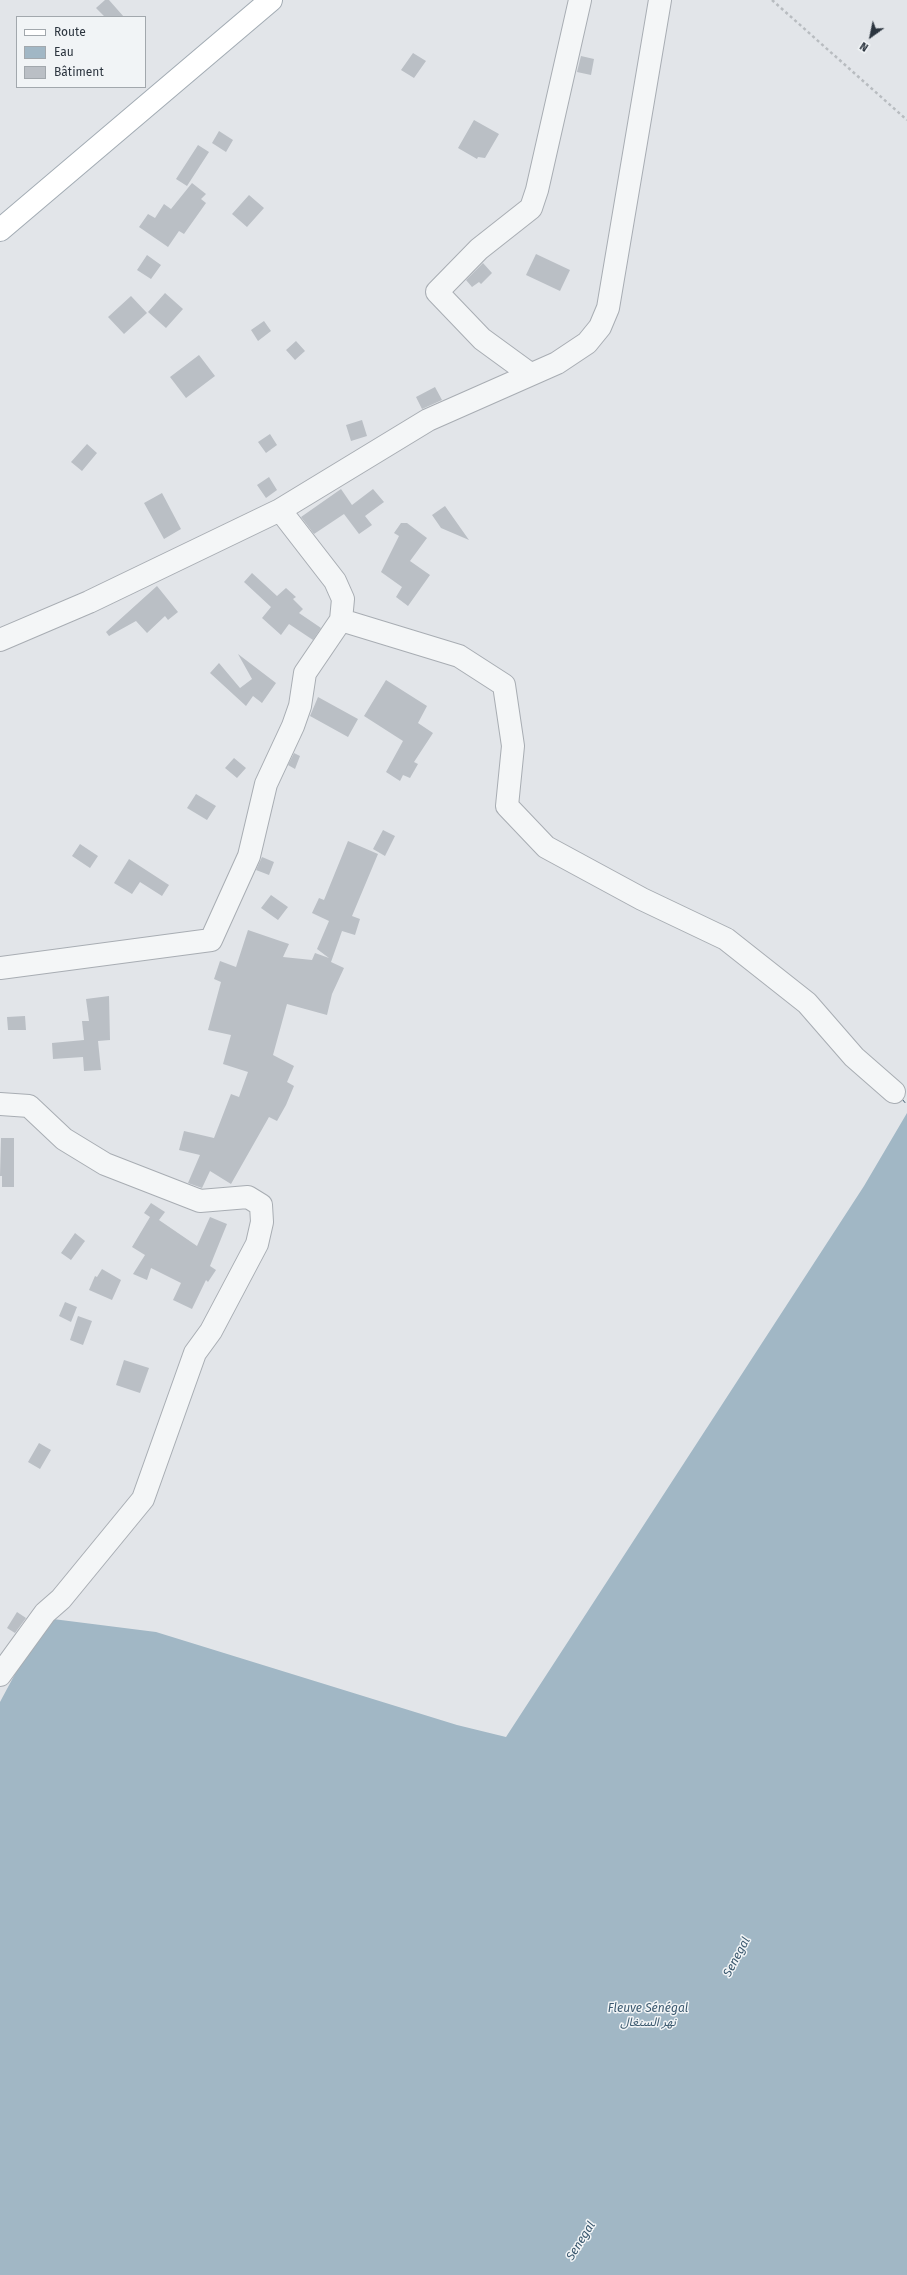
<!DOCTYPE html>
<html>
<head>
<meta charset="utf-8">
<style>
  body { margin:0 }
  #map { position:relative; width:907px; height:2275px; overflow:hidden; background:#e2e5e9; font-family:"Fira Sans",sans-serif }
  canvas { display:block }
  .legend { position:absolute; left:16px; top:16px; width:130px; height:72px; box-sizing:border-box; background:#f1f4f6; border:1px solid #a2a8ad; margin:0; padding:5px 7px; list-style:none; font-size:12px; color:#2c353f }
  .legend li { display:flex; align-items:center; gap:8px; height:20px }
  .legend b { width:20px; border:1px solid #a2a8ad }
  .north { position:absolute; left:851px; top:16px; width:40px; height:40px; -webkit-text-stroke:3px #f1f4f6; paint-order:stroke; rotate:213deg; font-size:11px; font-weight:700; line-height:16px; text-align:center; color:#2c353f }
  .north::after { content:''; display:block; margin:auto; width:14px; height:18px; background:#2c353f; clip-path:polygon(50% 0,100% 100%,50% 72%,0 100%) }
</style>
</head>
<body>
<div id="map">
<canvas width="907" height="2275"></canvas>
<ul class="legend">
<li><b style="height:5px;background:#fff"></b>Route</li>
<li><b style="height:11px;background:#a1b7c5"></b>Eau</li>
<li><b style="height:11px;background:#babfc5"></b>Bâtiment</li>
</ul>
<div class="north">N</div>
</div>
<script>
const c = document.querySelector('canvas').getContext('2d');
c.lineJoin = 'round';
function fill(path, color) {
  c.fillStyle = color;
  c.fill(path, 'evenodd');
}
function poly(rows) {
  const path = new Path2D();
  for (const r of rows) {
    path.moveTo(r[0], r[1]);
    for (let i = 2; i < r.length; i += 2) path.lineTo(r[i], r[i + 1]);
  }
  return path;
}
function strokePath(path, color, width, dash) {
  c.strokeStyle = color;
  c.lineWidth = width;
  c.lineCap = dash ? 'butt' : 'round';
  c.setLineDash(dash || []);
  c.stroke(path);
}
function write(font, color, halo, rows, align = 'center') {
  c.font = font + ' "Fira Sans","Noto Sans Arabic",sans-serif';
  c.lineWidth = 3;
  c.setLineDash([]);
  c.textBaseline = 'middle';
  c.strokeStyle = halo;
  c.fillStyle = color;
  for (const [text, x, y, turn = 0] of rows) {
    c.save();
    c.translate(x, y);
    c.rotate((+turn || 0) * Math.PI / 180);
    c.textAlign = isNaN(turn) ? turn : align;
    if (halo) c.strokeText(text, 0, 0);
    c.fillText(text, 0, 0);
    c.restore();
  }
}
const water = poly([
  [907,1113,907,2275,0,2275,0,1702,45,1618,156,1632,457,1725,506,1737,864,1186]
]);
const ferry = poly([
  [902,1099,907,1105]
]);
const building = poly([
  [105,0,109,0,124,17,105,17,96,8],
  [413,53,426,61,414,78,401,70],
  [581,56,594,59,591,75,577,72],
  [474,120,499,134,485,158,478,157,477,159,458,148],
  [219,131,233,140,226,152,212,143],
  [198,145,209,152,187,186,176,179],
  [192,183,206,194,201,199,206,203,184,234,179,231,168,247,139,227,148,214,155,218,164,204,171,209],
  [249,195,264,208,247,227,232,214],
  [536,254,570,270,560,291,526,275],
  [147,255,161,265,151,279,137,270],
  [483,263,492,273,481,284,479,282,472,287,466,280],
  [165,293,183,309,166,328,148,312],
  [131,296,147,313,124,334,108,317],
  [264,321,271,331,258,341,251,330],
  [296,341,305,351,295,360,286,350],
  [199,355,215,376,186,398,170,377],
  [435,387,442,400,422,409,416,397],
  [362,420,367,436,351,441,346,425],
  [270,434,277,445,266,453,258,442],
  [87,444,97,453,82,471,71,462],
  [269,477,277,490,266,498,257,485],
  [341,489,352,505,373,489,384,502,365,516,372,525,359,534,344,514,314,534,301,517],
  [162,493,181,529,164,539,144,503],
  [445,506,469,540,441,528,432,515],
  [401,523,407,523,427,538,410,561,430,575,408,606,396,597,402,587,381,572,399,536,394,533],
  [252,573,277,596,286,588,296,597,293,599,303,609,299,613,321,628,313,640,289,624,281,635,262,618,271,607,244,582],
  [157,586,178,612,168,620,165,616,147,633,136,621,109,636,106,632],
  [238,654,276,683,262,703,253,696,246,706,210,673,219,663,240,688,252,679],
  [386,680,427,706,418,723,433,733,414,762,418,764,410,778,403,775,400,781,386,772,403,741,364,716],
  [318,697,358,719,348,737,310,716],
  [294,753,300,756,295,769,288,765],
  [234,758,246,768,237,778,225,768],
  [196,794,216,806,207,820,187,808],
  [383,830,395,836,385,856,373,849],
  [348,841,378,854,352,916,360,919,355,935,342,931,331,962,344,968,332,994,327,1015,287,1004,273,1055,294,1066,287,1082,294,1086,286,1105,277,1121,269,1117,231,1184,210,1171,202,1188,188,1183,200,1155,179,1150,184,1131,214,1138,231,1094,239,1097,248,1072,223,1064,231,1035,208,1030,221,982,214,979,220,961,236,967,248,930,289,944,283,957,312,960,315,953,329,958,317,949,329,921,312,913,319,898,324,900],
  [80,844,98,856,90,868,72,856],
  [262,857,274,862,269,875,256,870],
  [129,859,169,885,162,896,140,882,132,894,114,883],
  [271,895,288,907,278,920,261,908],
  [109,996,110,1040,98,1041,101,1070,84,1071,83,1057,53,1059,52,1043,84,1040,82,1021,89,1021,86,999],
  [25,1016,26,1030,8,1030,7,1017],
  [1,1138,14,1138,14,1187,2,1187,2,1176,0,1176],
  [151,1203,165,1212,159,1220,197,1246,210,1217,227,1224,210,1266,216,1270,208,1282,206,1280,192,1309,173,1300,181,1283,151,1268,147,1280,133,1274,145,1255,132,1247,150,1217,144,1213],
  [75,1233,85,1241,71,1260,61,1253],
  [102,1269,121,1280,112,1300,89,1290,95,1276,97,1277],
  [65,1302,77,1307,71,1322,59,1316],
  [78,1316,92,1321,83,1345,70,1340],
  [124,1360,149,1368,140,1393,116,1385],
  [39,1443,51,1450,40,1469,28,1462],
  [17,1612,26,1618,15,1633,7,1628]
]);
const path = poly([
  [772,0,907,120]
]);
const minor = poly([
  [530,374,482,339,437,292,479,249,531,208,537,190,580,0],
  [341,620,459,656,504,685,513,746,507,806,546,847,642,899,726,939,807,1003,854,1057,894,1092],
  [0,640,89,602,280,510,428,420,557,363,587,343,600,327,608,308,660,0],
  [0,968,211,940,249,856,266,784,293,726,300,706,305,673,341,620,343,599,335,581,280,510],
  [0,1104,29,1106,64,1139,105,1164,200,1201,248,1197,261,1205,262,1222,257,1244,211,1331,195,1353,143,1499,61,1599,45,1613,0,1675]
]);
const major = poly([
  [0,230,271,0]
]);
const waterNames = [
  ["Senegal",737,1957,-62],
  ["Fleuve Sénégal",648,2009],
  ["نهر السنغال",648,2023],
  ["Senegal",581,2241,-58]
];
fill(water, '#a1b7c5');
strokePath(ferry, '#3a586e', 1, [5, 4]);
fill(building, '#babfc5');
strokePath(minor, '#a8adb3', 24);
strokePath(major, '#a2abb3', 24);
strokePath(path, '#b8bcc0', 2.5, [3, 3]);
strokePath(minor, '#f4f6f7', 22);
strokePath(major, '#fff', 22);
write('italic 12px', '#3a586e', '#f1f4f6', waterNames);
</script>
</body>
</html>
